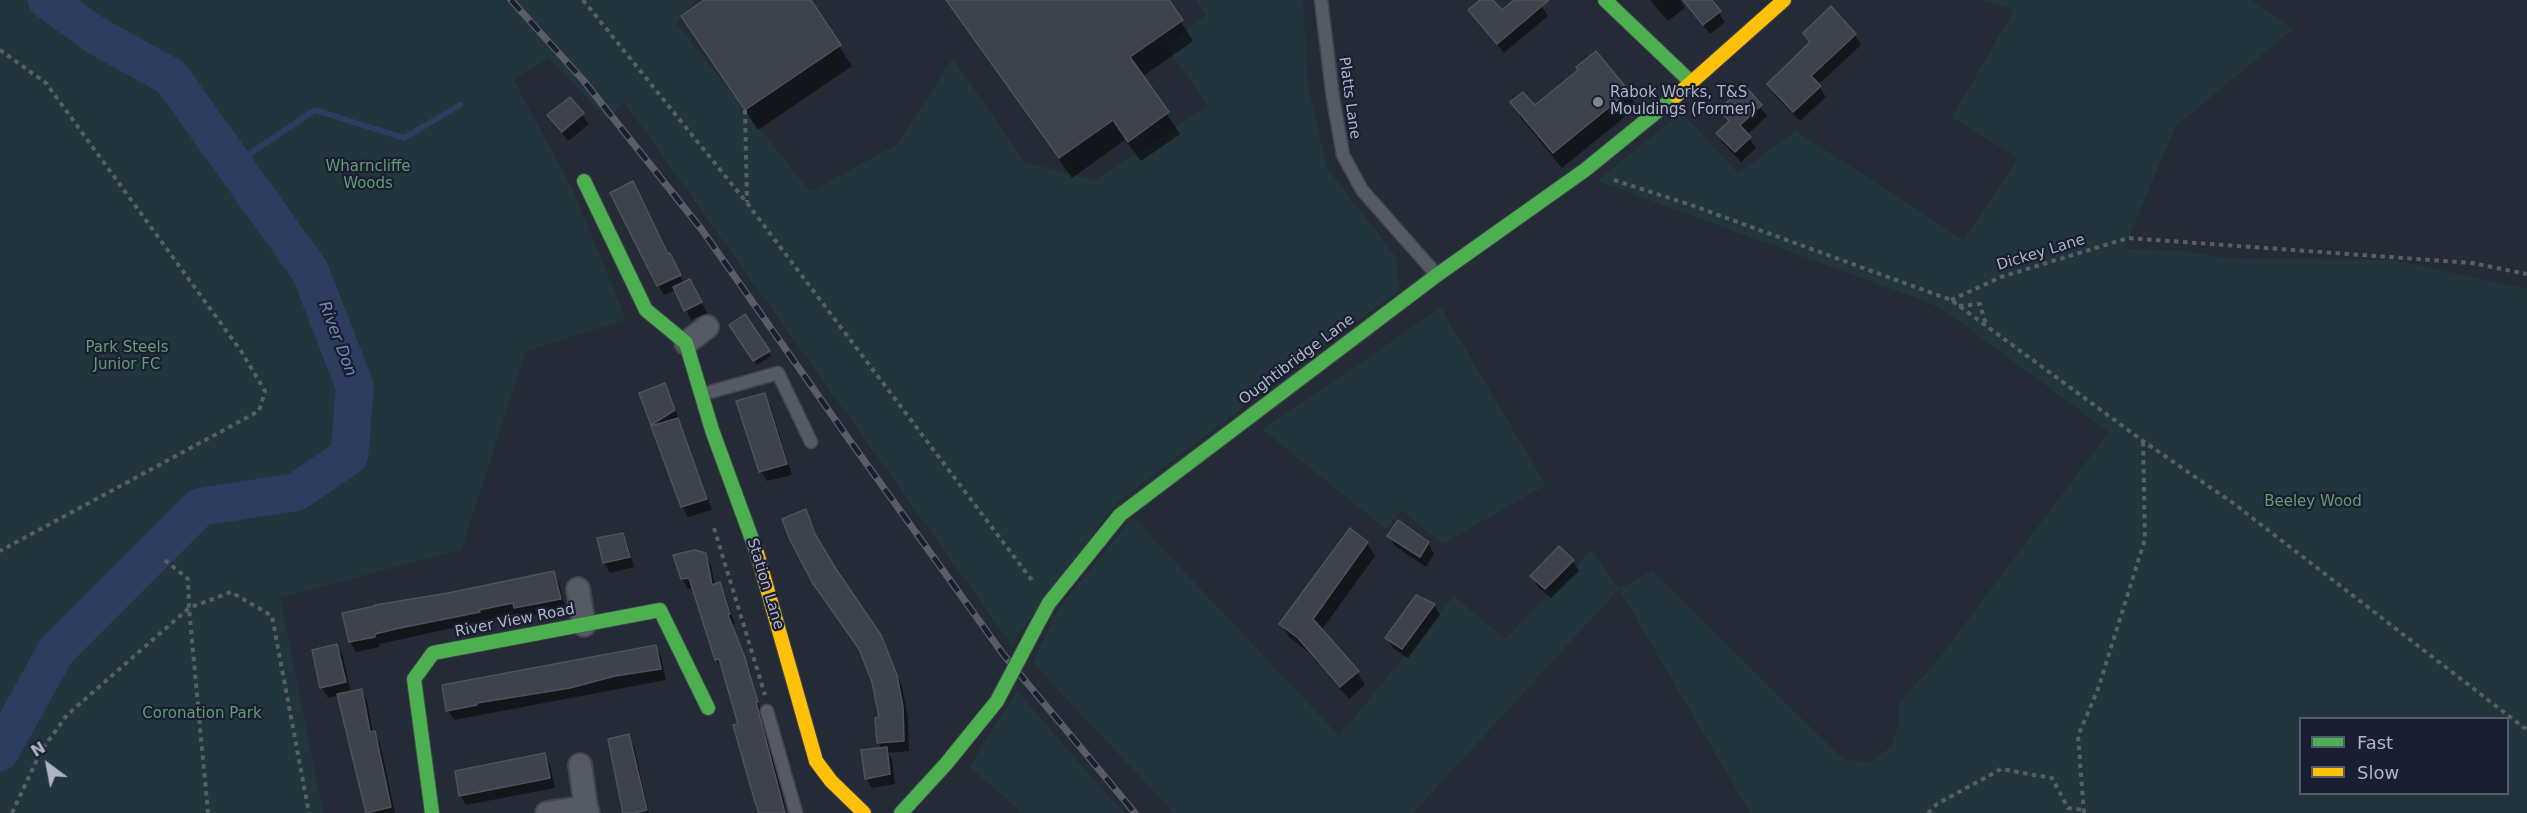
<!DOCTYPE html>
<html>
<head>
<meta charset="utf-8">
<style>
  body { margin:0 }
  #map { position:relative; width:2527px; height:813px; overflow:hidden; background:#252b36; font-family:"DejaVu Sans",sans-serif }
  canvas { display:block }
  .legend { position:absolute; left:2299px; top:717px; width:210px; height:78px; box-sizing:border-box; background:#191f30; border:2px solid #555b6d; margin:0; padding:8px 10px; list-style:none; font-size:18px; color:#aeb5c8 }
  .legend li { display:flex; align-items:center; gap:12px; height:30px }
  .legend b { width:30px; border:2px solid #555b6d }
  .north { position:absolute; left:18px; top:735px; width:60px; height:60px; -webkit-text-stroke:4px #191f30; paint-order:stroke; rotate:328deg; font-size:16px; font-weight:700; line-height:24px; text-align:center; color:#aeb5c8 }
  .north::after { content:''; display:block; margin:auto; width:21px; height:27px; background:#aeb5c8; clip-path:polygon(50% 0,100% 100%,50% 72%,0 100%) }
</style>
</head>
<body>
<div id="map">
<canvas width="2527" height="813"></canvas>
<ul class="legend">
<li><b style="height:8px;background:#4caf50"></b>Fast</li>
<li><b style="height:8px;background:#ffc107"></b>Slow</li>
</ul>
<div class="north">N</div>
</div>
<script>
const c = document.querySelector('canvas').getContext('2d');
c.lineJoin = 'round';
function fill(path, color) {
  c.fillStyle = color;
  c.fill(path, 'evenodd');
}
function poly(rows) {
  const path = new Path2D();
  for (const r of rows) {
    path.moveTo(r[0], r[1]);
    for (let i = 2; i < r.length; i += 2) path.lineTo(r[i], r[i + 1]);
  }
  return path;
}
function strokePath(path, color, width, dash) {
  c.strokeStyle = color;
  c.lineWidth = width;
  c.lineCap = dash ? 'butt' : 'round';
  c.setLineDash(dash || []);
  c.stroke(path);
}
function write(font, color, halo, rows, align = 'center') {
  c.font = font + ' "DejaVu Sans",sans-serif';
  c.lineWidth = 4.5;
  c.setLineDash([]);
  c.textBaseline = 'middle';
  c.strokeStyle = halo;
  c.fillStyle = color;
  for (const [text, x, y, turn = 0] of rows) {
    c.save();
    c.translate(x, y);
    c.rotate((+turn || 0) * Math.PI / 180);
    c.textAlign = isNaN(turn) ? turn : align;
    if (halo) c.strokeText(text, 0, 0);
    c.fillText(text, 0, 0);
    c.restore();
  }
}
const green = poly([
  [0,0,696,0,681,16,677,24,810,192,896,145,953,58,1024,162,1095,180,1208,106,1165,45,1206,16,1196,0,1303,0,1307,81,1327,168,1396,257,1399,290,1117,502,1011,644,624,102,608,120,549,58,513,79,572,188,626,319,525,352,462,549,280,598,323,813,0,813],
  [1983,0,2250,0,2293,29,2175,127,2124,249,2184,251,2226,258,2393,260,2527,289,2527,813,1750,813,1619,589,1413,813,1174,813,1033,663,1057,611,1133,517,1339,736,1454,596,1505,639,1591,550,1619,589,1652,571,1843,759,1868,763,1891,747,1899,722,1899,702,1935,664,2109,432,1944,310,1922,300,1597,181,1682,113,1738,173,1796,131,1963,240,2018,158,1952,117,2014,10],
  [2300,718,2508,718,2508,794,2300,794],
  [1441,308,1546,485,1442,544,1402,510,1386,529,1262,429],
  [1017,691,1109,797,1125,813,1023,813,969,767]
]);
const shadow = poly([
  [707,0,809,0,852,66,758,130,683,16],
  [945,0,1167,0,1193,41,1142,77,1180,134,1141,161,1125,140,1072,178],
  [1482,0,1491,0,1502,13,1516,0,1537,0,1548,16,1504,53,1470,10],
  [1650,0,1680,0,1685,8,1668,21],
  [1691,0,1710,0,1725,22,1710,34,1687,3],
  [1831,9,1855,35,1861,45,1818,85,1826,97,1800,121,1774,95,1769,84,1811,44,1804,33],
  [1745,88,1767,116,1747,135,1756,148,1741,162,1723,143,1717,133,1729,123,1721,110],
  [1628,92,1637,107,1562,168,1521,118,1512,102,1534,108],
  [570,99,589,124,568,141,549,116],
  [668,256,684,283,695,291,707,313,691,320,676,290,664,295,658,285],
  [734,330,768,351,771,356,757,365],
  [665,385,670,395,712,510,688,517,682,506,640,394],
  [764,394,770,404,792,475,767,481,761,471],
  [806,511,820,545,886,647,902,686,908,718,909,751,888,753,892,759,895,784,872,788,866,778,882,749,878,743,881,719,874,682],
  [623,534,628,545,634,567,610,573,604,563,599,540],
  [1389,536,1428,543,1434,554,1426,567,1395,546],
  [1367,543,1375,556,1321,631,1357,672,1365,685,1349,699,1308,652,1289,637,1281,624],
  [1559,548,1573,561,1579,571,1551,598,1538,587,1532,577],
  [705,554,711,565,715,585,719,584,725,594,735,624,732,625,750,670,787,813,761,813,739,725,722,670,716,659,693,588,688,589,682,579],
  [553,573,559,583,566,610,521,617,519,613,407,638,379,644,380,647,356,652,350,642,448,594],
  [1434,605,1440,615,1408,658,1393,648,1387,638],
  [337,646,343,656,351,693,362,690,367,701,373,733,380,743,395,813,368,813,339,695,328,698,322,688,313,651],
  [656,646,661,657,666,680,454,720,448,710],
  [628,736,634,746,649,813,625,813],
  [544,755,550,765,555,788,466,805,460,795]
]);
const stream = poly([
  [233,165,315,110,404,138,460,105]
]);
const river = poly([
  [0,752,56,651,200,507,296,492,349,456,355,387,310,271,171,77,95,35,47,0]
]);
const building = poly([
  [704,0,811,0,841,45,745,110,681,16,704,0],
  [946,0,1169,0,1183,20,1130,57,1169,112,1128,142,1113,120,1059,158,946,0],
  [1480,0,1493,0,1502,10,1514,0,1549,0,1497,44,1468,10,1480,0],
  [1683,0,1712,0,1721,11,1703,25,1683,0],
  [1831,6,1856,34,1811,76,1821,86,1793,112,1767,84,1810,42,1803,33,1831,6],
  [1596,51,1629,91,1553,153,1510,102,1523,92,1535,105,1578,70,1576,67,1596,51],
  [1745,86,1762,105,1740,125,1751,137,1735,152,1716,133,1729,121,1719,109,1745,86],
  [570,97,584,113,562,132,547,115,570,97],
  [633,181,668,254,670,253,681,275,657,286,610,193,633,181],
  [690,279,702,302,684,311,673,287,690,279],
  [745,314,770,351,753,361,729,325,745,314],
  [665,383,675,410,651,425,639,393,665,383],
  [765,393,787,464,759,472,736,401,765,393],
  [678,418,707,499,681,507,651,426,678,418],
  [806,509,815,534,836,569,881,635,897,675,903,707,904,741,877,743,875,718,879,717,872,682,859,649,812,582,790,540,782,519,806,509],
  [1398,520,1429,542,1420,557,1387,536,1398,520],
  [1350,528,1368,542,1313,619,1359,671,1340,687,1298,638,1279,624,1350,528],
  [623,533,630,557,603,563,597,538,623,533],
  [1559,546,1574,560,1545,589,1530,576,1559,546],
  [695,550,706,553,712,585,720,582,730,614,728,615,745,658,758,702,756,702,785,813,759,813,755,802,733,725,738,724,719,659,715,660,689,578,681,579,673,555,695,550],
  [554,571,561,599,514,608,513,603,479,610,480,612,400,628,375,634,375,637,349,642,342,613,375,606,375,605,448,593,554,571],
  [1416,595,1435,604,1402,649,1385,638,1416,595],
  [337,644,346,682,320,688,312,650,337,644],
  [656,645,661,669,615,676,570,688,477,703,477,705,446,711,442,685,656,645],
  [362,689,370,732,375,731,391,807,366,813,337,694,362,689],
  [629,734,647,810,634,813,623,813,608,739,629,734],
  [887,747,890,774,865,779,861,750,887,747],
  [545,753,550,778,459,796,455,771,545,753]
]);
const path = poly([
  [583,0,747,203,1034,583],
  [0,50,46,83,241,351,265,391,259,411,0,551],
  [745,110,747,202],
  [1614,180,1691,205,1951,300,2143,441,2233,503,2527,730],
  [1951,300,2001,277,2128,238,2472,263,2527,274],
  [1959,306,1980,304,1986,325],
  [714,528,765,695],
  [165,560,188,579,189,608,231,592,272,616,309,813],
  [12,813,41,751,67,715,189,608,208,813],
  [1928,813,1937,804,2001,769,2052,778,2068,808,2084,810],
  [2084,813,2078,736,2098,689,2145,539,2143,442]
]);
const lane = poly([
  [1321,0,1333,98,1343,155,1362,190,1436,274],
  [703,394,778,373,811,442],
  [767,711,796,813]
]);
const street = poly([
  [686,343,707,327],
  [578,589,584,625],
  [580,765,586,807],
  [547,813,586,807,588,813]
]);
const fast = poly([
  [1605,0,1692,83],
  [584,181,646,310,686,343,712,430,757,553],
  [1037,625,1049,603,1120,515,1437,275,1585,170,1676,96],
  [432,813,414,679,433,653,660,610,708,708],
  [901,813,946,764,997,701]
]);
const slow = poly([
  [1676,96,1784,0],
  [757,553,816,761,831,781,864,813]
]);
const rail = poly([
  [511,0,583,80,702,230,848,438,1003,654,1135,813]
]);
const fastBridge = poly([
  [997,701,1037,625]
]);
const markers = [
  [1598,102,6,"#7e8595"]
];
const poiNames = [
  ["Rabok Works, T&S",1610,93],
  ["Mouldings (Former)",1610,110]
];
const streetNames = [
  ["Platts Lane",1349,98,82],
  ["Dickey Lane",2041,253,-17],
  ["Oughtibridge Lane",1297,360,-37],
  ["Station Lane",765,584,73],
  ["River View Road",515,621,-11]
];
const parkNames = [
  ["Wharncliffe",368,167],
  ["Woods",368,184],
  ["Park Steels",127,348],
  ["Junior FC",127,365],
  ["Beeley Wood",2313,502],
  ["Coronation Park",202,714]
];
const waterNames = [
  ["River Don",337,339,69]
];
fill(green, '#22353c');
fill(shadow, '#0007');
strokePath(stream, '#2e3c5f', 6);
strokePath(river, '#2e3c5f', 38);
fill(building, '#3d424c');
strokePath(building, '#4d525e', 1.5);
strokePath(lane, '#42464e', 15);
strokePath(street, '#42464e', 26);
strokePath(fast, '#42464e', 16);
strokePath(slow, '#42464e', 16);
strokePath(path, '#585e67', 4, [4.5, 4.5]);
strokePath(lane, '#565a64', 12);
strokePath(street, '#565a64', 22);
strokePath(fast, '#4caf50', 14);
strokePath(slow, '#ffc107', 14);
strokePath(rail, '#595d67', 7);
strokePath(rail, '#191f30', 4.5, [14]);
strokePath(fastBridge, '#42464e', 16, []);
strokePath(fastBridge, '#4caf50', 14);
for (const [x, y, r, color] of markers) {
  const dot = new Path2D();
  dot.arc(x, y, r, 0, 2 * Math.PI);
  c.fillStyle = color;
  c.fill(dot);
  strokePath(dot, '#191f30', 2);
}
write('15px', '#aeb5c8', '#191f30', poiNames, 'left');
write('15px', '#aeb5c8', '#191f30', streetNames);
write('15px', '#639b77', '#191f30', parkNames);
write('italic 16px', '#7386b3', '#191f30', waterNames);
</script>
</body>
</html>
